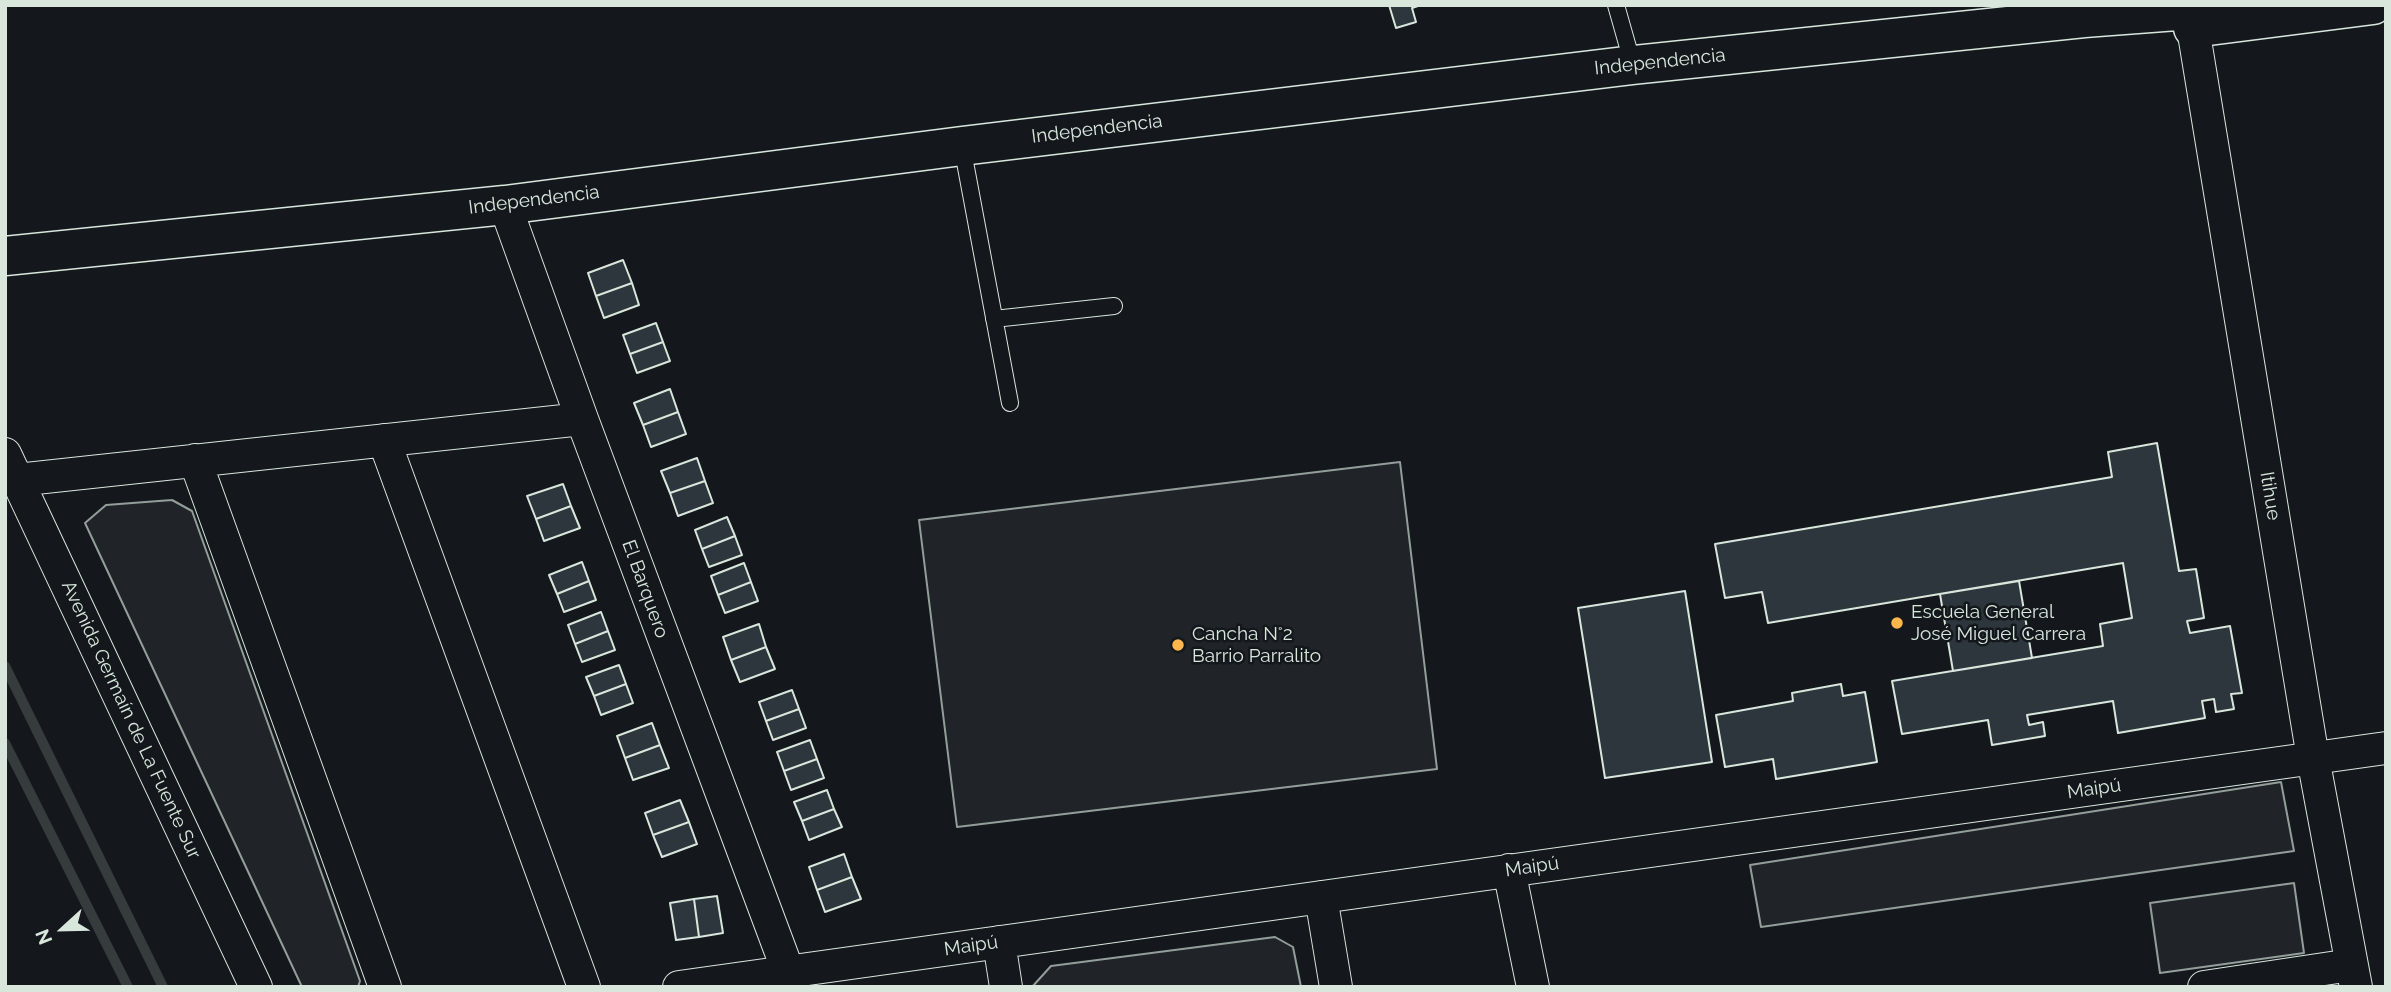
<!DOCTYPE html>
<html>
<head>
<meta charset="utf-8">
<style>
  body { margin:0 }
  #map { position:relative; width:2391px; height:992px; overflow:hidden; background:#14181c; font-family:Raleway,sans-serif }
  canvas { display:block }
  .frame { position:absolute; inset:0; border:7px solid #d8e6dc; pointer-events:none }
  .north { position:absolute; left:28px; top:894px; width:70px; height:70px; -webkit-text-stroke:5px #14181c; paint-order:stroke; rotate:248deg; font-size:19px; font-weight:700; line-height:28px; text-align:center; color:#d8e6dc }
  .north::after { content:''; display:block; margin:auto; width:24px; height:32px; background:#d8e6dc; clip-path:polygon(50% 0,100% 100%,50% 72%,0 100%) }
</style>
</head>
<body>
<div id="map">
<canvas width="2391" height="992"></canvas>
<div class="frame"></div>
<div class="north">N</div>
</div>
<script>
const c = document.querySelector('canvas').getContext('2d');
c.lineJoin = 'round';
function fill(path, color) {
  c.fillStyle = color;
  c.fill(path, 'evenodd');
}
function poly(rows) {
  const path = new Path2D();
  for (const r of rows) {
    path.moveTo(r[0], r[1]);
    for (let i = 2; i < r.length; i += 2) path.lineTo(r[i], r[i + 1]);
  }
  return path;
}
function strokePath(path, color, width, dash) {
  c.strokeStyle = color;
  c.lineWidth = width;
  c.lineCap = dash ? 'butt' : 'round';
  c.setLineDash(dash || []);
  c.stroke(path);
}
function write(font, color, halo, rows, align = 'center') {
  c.font = font + ' Raleway,sans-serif';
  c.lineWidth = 5;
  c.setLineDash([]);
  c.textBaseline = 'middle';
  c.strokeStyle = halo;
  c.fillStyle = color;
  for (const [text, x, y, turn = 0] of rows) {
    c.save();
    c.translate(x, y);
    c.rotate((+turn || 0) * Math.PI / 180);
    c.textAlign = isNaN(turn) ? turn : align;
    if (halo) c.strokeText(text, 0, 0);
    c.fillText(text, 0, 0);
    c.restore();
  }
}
const green = poly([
  [1400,462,1437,769,957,827,919,520,1400,462],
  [172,500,192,511,360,981,358,987,302,987,85,523,106,505,172,500],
  [2281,782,2294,851,1761,927,1750,865,2281,782],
  [2294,883,2304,953,2160,973,2150,903,2294,883],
  [1275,937,1293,947,1301,987,1032,987,1051,966,1275,937]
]);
const stream = poly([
  [5,666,163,987],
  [5,743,128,987]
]);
const building = poly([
  [1389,5,1421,5,1412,8,1416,22,1396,28,1389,5],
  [623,260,632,283,596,296,588,273,623,260],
  [632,283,639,305,604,318,596,296,632,283],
  [656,323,663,342,630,354,623,335,656,323],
  [663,342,670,361,637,373,630,354,663,342],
  [670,389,678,412,643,425,634,403,670,389],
  [678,412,686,434,651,447,643,425,678,412],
  [2157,443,2179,571,2196,569,2204,618,2187,621,2190,633,2230,626,2242,693,2231,694,2234,709,2216,712,2214,699,2202,701,2205,718,2118,733,2113,701,2027,715,2029,725,2043,722,2045,736,1992,745,1988,720,1902,734,1892,681,2103,646,2100,624,2132,618,2123,563,1768,623,1762,592,1725,598,1715,544,2112,477,2108,452,2157,443],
  [697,458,705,481,670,493,661,471,697,458],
  [705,481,713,503,678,516,670,493,705,481],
  [563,484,571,506,536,519,527,496,563,484],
  [571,506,580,528,544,541,536,519,571,506],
  [727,517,735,536,702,549,695,530,727,517],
  [735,536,742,555,709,567,702,549,735,536],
  [582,562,589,581,557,594,549,575,582,562],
  [744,563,751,582,718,595,711,576,744,563],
  [589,581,596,600,564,612,557,594,589,581],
  [2019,581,2032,658,1953,671,1940,594,2019,581],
  [751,582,758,601,725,613,718,595,751,582],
  [1685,591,1712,762,1605,778,1578,608,1685,591],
  [601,612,608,631,575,644,568,625,601,612],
  [759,624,766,647,731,660,723,637,759,624],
  [608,631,615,650,582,662,575,644,608,631],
  [766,647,775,669,740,682,731,660,766,647],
  [619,665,626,684,594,696,586,677,619,665],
  [626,684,633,703,601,715,594,696,626,684],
  [1841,684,1843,696,1865,692,1877,762,1776,779,1773,759,1725,767,1716,715,1793,701,1792,693,1841,684],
  [792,690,799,709,766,721,759,702,792,690],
  [799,709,806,728,773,740,766,721,799,709],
  [652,723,660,745,625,758,617,736,652,723],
  [810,740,817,759,784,771,777,752,810,740],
  [660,745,669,768,633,780,625,758,660,745],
  [817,759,824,778,791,790,784,771,817,759],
  [827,790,834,809,802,821,794,802,827,790],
  [680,800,689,822,653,835,645,813,680,800],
  [834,809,842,827,809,840,802,821,834,809],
  [689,822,697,844,662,857,653,835,689,822],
  [844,854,852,877,817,890,809,867,844,854],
  [852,877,861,899,825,912,817,890,852,877],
  [717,896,723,933,699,937,694,899,717,896],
  [694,899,699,937,676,940,670,903,694,899]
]);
const lane = poly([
  [1616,5,1633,65],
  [962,146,1010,403],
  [994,319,1114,306]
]);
const street = poly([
  [2193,28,2313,758,2356,987],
  [505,205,582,419,788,971,791,987],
  [384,440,584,987],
  [5,454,256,987],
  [195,460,385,987],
  [17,480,582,419],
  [1509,870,1533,987],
  [1321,897,1336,987],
  [999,942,1006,987],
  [679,987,2386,748],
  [2204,987,2351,965]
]);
const secondary = poly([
  [5,256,505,205,962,146,1633,65,2084,18,2190,10,2193,28,2373,5]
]);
const markers = [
  [1897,623,7,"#ffb74d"],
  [1178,645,7,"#ffb74d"]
];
const streetNames = [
  ["Independencia",1660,62,-6],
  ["Independencia",1097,129,-7],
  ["Independencia",534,200,-7],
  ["Itihue",2270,496,81],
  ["El Barquero",645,589,70],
  ["Avenida Germaín de La Fuente Sur",131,720,65],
  ["Maipú",2094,789,-8],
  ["Maipú",1532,867,-8],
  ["Maipú",971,946,-8]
];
const poiNames = [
  ["Escuela General",1911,612],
  ["José Miguel Carrera",1911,634],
  ["Cancha N°2",1192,634],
  ["Barrio Parralito",1192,656]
];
fill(green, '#202428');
strokePath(green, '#939e99', 2);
strokePath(stream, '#363b3e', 10);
fill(building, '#2c363c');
strokePath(building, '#d8e6dc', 2);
strokePath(lane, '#d8e6dc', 18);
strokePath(street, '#d8e6dc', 34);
strokePath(secondary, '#d8e6dc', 41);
strokePath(lane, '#14181c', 16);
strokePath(street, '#14181c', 32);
strokePath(secondary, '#14181c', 38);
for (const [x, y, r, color] of markers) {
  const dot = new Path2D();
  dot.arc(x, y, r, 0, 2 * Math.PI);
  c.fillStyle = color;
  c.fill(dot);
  strokePath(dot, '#14181c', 2.5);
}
write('19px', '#d8e6dc', '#14181c', streetNames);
write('19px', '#d8e6dc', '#14181c', poiNames, 'left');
</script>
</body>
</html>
